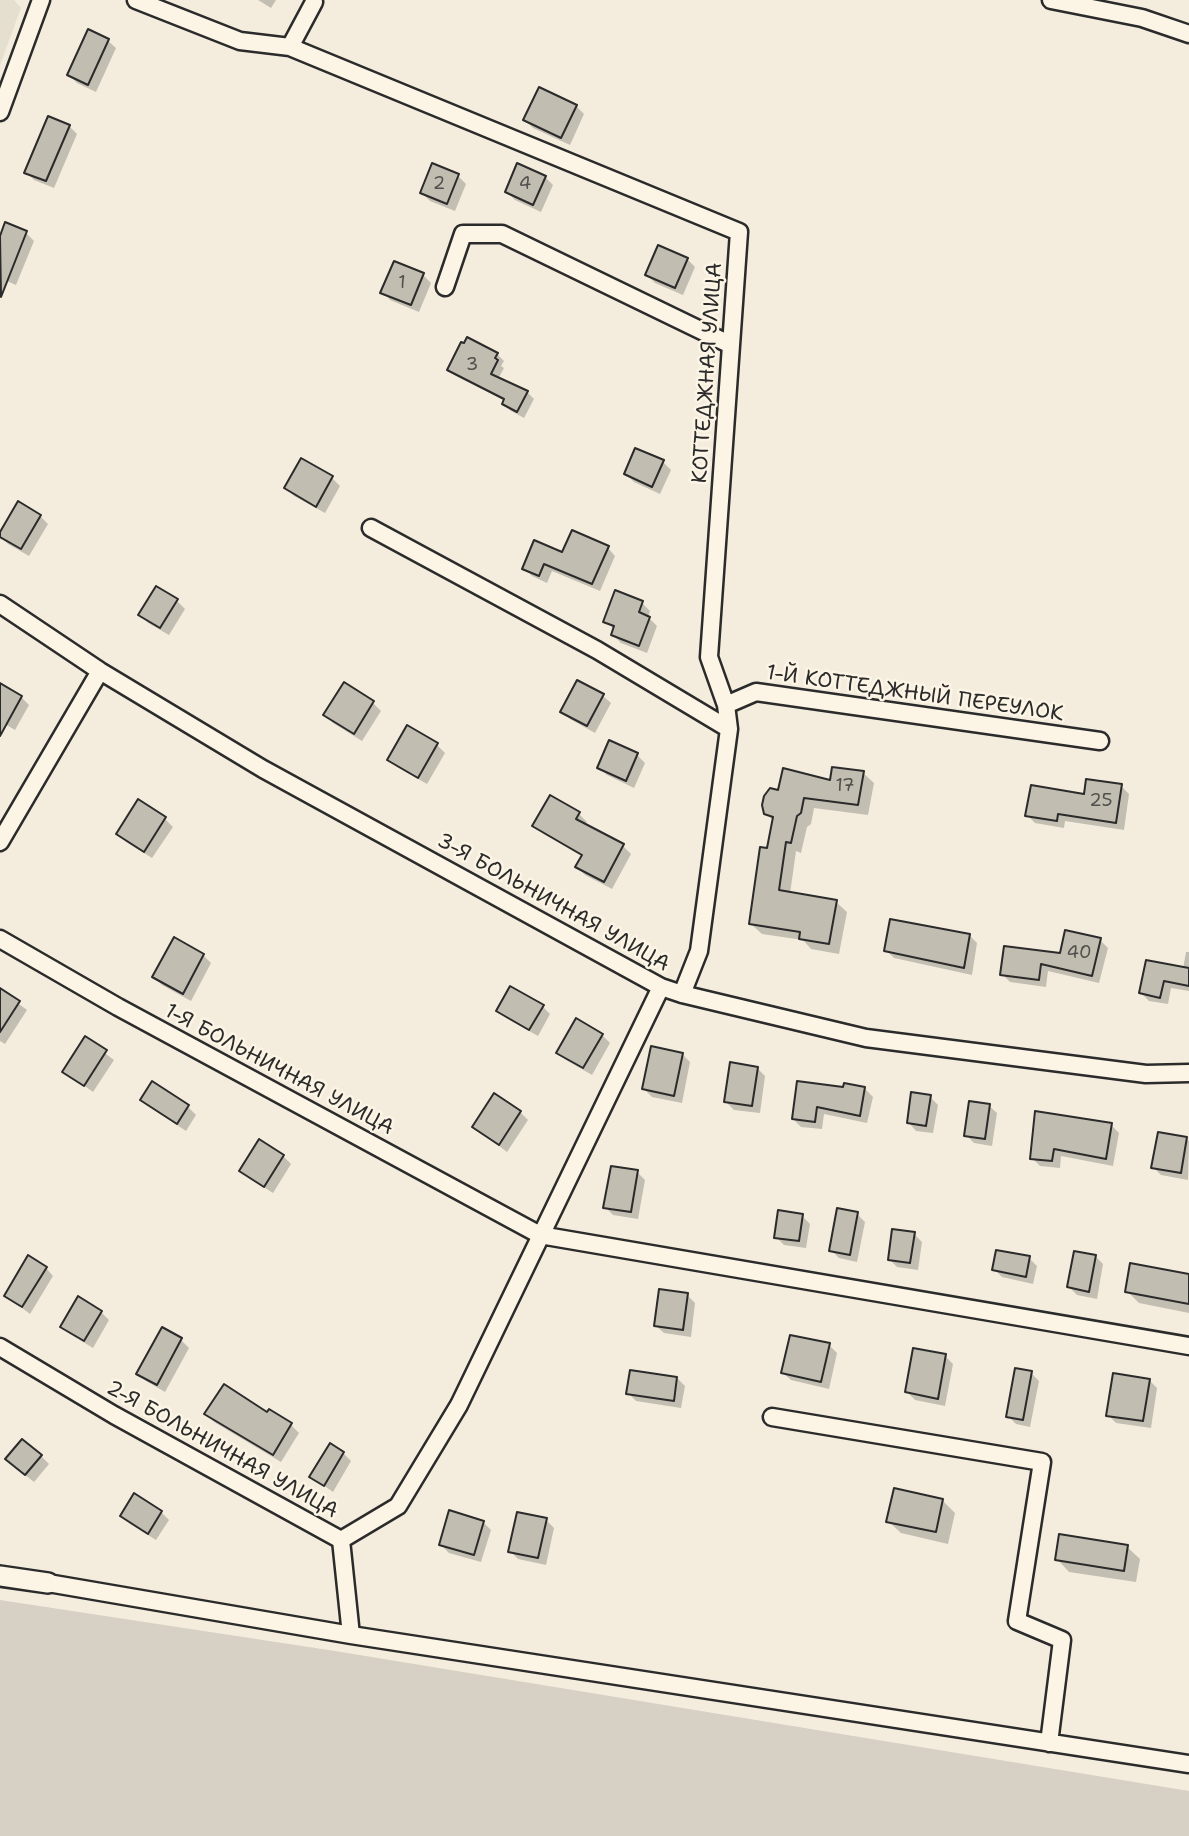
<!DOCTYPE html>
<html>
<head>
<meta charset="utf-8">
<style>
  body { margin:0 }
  canvas { display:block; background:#f4edde }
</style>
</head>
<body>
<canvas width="1189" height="1836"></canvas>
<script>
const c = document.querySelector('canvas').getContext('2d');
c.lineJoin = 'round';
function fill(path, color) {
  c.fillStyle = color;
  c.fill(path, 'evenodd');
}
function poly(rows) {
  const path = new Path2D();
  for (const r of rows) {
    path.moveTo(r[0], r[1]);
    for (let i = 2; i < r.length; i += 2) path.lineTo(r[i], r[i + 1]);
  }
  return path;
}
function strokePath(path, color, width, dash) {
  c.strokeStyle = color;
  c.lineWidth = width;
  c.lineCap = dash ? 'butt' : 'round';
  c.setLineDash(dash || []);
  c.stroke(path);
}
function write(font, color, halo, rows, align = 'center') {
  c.font = font + ' "Shantell Sans",sans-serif';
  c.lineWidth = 5;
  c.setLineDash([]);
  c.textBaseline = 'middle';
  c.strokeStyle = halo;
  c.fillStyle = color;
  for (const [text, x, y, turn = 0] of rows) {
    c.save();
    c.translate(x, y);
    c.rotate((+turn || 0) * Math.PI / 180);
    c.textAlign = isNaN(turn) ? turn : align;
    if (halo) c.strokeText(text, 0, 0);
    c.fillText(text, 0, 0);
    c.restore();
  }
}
const built = poly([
  [0,0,14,0,21,8,0,65]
]);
const green = poly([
  [0,1600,335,1651,1189,1791,1189,1836,0,1836]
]);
const shadow = poly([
  [258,0,276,0,271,8],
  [108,41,116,48,96,92,77,83,69,75],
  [576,106,584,114,570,145,533,128,525,120],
  [69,126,77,134,54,188,34,180,26,172],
  [458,176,466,184,455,211,430,201,422,193],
  [545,177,553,185,541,212,515,200,507,192],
  [6,225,26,233,34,241,16,285,0,278,0,241],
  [687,259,695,267,683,295,655,283,647,275],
  [395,263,423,275,431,283,419,312,390,300,383,292],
  [497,354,504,361,501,366,504,368,498,379,527,392,534,399,524,418,511,411,504,404,505,401,456,376,449,369],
  [301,461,332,478,340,486,325,513,294,496,286,488],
  [663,462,671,470,660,494,634,482,626,474],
  [40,516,48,524,29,556,8,544,0,536],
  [608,548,615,556,600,591,552,571,547,583,532,576,524,568,563,555],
  [177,601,185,609,169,635,148,623,140,615],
  [642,603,650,611,648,617,657,626,647,653,621,643,613,635,615,630,605,621],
  [578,682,603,696,611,703,595,733,570,719,562,711],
  [344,684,373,703,381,711,362,741,333,723,325,715],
  [0,685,21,697,29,705,15,730,0,721],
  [408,728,437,745,445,753,427,784,397,767,389,759],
  [610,742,637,755,645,763,634,788,607,775,599,767],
  [863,773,874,783,868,815,814,808,811,824,807,827,801,853,796,851,790,894,836,902,847,912,839,954,811,949,803,940,762,934,751,924,774,821,766,813,780,792,832,783],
  [1121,786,1129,794,1124,830,1065,821,1064,828,1035,823,1027,815],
  [579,814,587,822,584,826,623,846,631,854,612,889,585,875,577,867,583,857,542,833,534,825],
  [165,819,173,827,152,858,126,842,118,834],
  [969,935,977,943,972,975,894,958,886,950],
  [1100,940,1108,948,1099,983,1048,971,1046,987,1010,982,1002,974],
  [1186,952,1189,952,1189,991,1171,988,1168,1004,1149,1001,1141,993,1183,969],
  [203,955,211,963,191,1001,162,985,154,977],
  [0,990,27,1010,5,1044,0,1041],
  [542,1006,550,1014,538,1036,506,1018,498,1011],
  [602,1035,610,1043,592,1075,566,1060,558,1052],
  [86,1039,114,1060,93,1092,64,1071],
  [682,1054,690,1062,682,1103,652,1097,644,1089],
  [757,1068,765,1076,760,1113,734,1110,726,1102],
  [153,1084,188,1107,196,1115,186,1131,150,1107,142,1100],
  [845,1089,865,1089,873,1097,867,1123,824,1114,822,1129,801,1127,793,1119],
  [930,1097,938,1105,933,1133,916,1131,909,1123],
  [989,1106,997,1113,992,1146,974,1143,966,1135],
  [520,1112,528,1120,507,1152,474,1127],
  [1037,1113,1111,1125,1119,1133,1113,1166,1061,1156,1060,1168,1040,1166,1032,1158],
  [1186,1139,1189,1141,1188,1180,1161,1175,1153,1167],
  [260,1141,283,1156,291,1164,273,1193,249,1178,241,1170],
  [637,1172,645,1180,638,1219,613,1215,605,1207],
  [857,1214,865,1222,857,1262,839,1258,831,1250],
  [802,1216,810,1224,806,1248,784,1245,776,1237],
  [914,1234,922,1242,918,1270,897,1267,889,1259],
  [1095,1256,1103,1264,1097,1299,1077,1295,1069,1287],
  [1029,1258,1037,1266,1033,1284,1002,1277,994,1269],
  [46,1268,53,1276,30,1314,6,1296],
  [1189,1275,1189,1313,1139,1303,1127,1291],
  [687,1295,695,1303,691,1337,664,1333,656,1326],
  [79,1299,101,1312,109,1320,93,1348,70,1334,62,1327],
  [162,1330,181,1340,189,1348,165,1392,146,1381,138,1373],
  [829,1345,837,1353,829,1389,791,1380,783,1373],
  [945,1356,953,1364,945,1406,915,1400,907,1392],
  [1031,1373,1039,1381,1030,1427,1016,1424,1008,1416],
  [677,1378,685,1386,681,1408,636,1401,628,1393],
  [1149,1380,1157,1388,1151,1428,1116,1423,1108,1415],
  [269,1412,291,1425,299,1433,281,1462,214,1422,206,1414,268,1414],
  [343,1453,351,1461,333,1492,312,1477],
  [41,1456,49,1464,34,1482,15,1467],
  [135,1496,161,1512,169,1520,156,1540,130,1524,122,1516],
  [942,1500,955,1513,948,1544,901,1533,888,1521],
  [546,1520,554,1528,546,1565,518,1559,510,1551],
  [483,1522,491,1530,481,1562,449,1553,441,1545],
  [1127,1547,1140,1559,1136,1582,1069,1572,1057,1559]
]);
const building = poly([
  [88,29,109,39,88,85,67,75,88,29],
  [539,87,577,105,561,138,523,120,539,87],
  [48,116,70,125,46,181,24,173,48,116],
  [432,163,459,174,447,204,420,193,432,163],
  [517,163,546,176,533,205,505,192,517,163],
  [5,222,27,231,1,297,0,236,5,222],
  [658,245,688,258,675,288,645,275,658,245],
  [394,261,424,273,411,305,380,293,394,261],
  [467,337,498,353,495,358,498,360,491,374,528,391,517,412,502,404,504,399,447,370,461,342,464,343,467,337],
  [635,448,664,460,652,487,624,474,635,448],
  [301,458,333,476,316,507,284,488,301,458],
  [18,501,41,515,21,549,0,537,0,532,18,501],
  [572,530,609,546,592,584,544,564,539,576,522,569,534,540,562,552,572,530],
  [156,586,178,599,160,628,138,615,156,586],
  [615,590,643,601,639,612,650,617,639,646,611,635,614,626,603,622,615,590],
  [577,680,604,694,587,726,560,712,577,680],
  [344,682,374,701,354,734,323,715,344,682],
  [0,683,22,696,0,736,0,683],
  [407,725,438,743,418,778,387,760,407,725],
  [609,740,638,753,626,781,597,768,609,740],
  [832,767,864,771,858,805,804,798,801,813,797,816,791,843,786,842,779,890,837,900,829,944,799,939,800,932,749,924,760,847,767,848,773,817,764,814,762,805,764,796,770,788,778,790,783,768,830,780,832,767],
  [1086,779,1122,784,1116,823,1058,814,1057,821,1025,816,1031,785,1084,794,1086,779],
  [550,795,580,812,576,819,624,844,604,882,575,867,582,855,532,826,550,795],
  [138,799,166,817,144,852,116,834,138,799],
  [890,919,970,934,964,968,884,951,890,919],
  [1065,930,1101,938,1092,976,1041,964,1039,980,1000,975,1004,946,1060,953,1065,930],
  [174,937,204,954,183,994,152,977,174,937],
  [1146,960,1189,968,1189,986,1164,981,1160,998,1139,993,1146,960],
  [510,986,544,1005,529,1030,496,1011,510,986],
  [0,988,20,1001,0,1032,0,988],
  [576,1018,603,1034,583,1068,556,1053,576,1018],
  [85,1036,107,1050,84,1086,62,1072,85,1036],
  [651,1046,683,1053,674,1096,642,1089,651,1046],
  [730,1062,758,1067,752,1106,724,1102,730,1062],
  [152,1081,189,1105,177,1124,140,1100,152,1081],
  [797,1081,843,1087,844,1083,865,1087,860,1116,817,1107,815,1122,792,1119,797,1081],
  [911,1092,931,1095,926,1126,907,1123,911,1092],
  [494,1093,521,1111,499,1145,472,1127,494,1093],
  [969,1101,990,1104,985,1139,964,1136,969,1101],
  [1035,1111,1112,1123,1106,1159,1054,1149,1052,1161,1030,1159,1035,1111],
  [1158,1132,1187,1137,1181,1173,1151,1168,1158,1132],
  [259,1139,284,1155,264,1187,239,1171,259,1139],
  [611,1166,638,1170,631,1212,603,1208,611,1166],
  [837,1208,858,1212,850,1255,829,1251,837,1208],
  [778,1210,803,1214,799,1241,774,1238,778,1210],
  [892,1229,915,1232,910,1263,888,1260,892,1229],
  [996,1250,1030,1256,1026,1277,992,1270,996,1250],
  [1074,1251,1096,1255,1089,1292,1067,1287,1074,1251],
  [28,1255,47,1267,22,1307,4,1296,28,1255],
  [1130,1263,1189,1274,1189,1304,1125,1292,1130,1263],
  [659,1289,688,1293,683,1330,654,1326,659,1289],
  [78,1296,102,1311,84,1341,60,1327,78,1296],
  [162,1327,182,1338,157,1385,136,1374,162,1327],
  [790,1335,830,1343,821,1382,781,1373,790,1335],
  [913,1348,946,1354,938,1399,905,1392,913,1348],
  [1015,1368,1032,1371,1023,1420,1006,1417,1015,1368],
  [630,1370,677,1377,674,1401,626,1394,630,1370],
  [1113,1373,1150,1379,1143,1421,1106,1416,1113,1373],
  [224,1384,267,1412,269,1409,292,1423,273,1455,204,1414,224,1384],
  [22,1439,42,1455,25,1475,5,1459,22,1439],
  [330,1443,344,1452,324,1486,309,1477,330,1443],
  [894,1488,943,1499,936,1532,886,1522,894,1488],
  [134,1493,162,1511,148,1534,120,1516,134,1493],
  [449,1510,484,1521,474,1555,439,1545,449,1510],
  [517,1512,547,1518,538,1558,508,1552,517,1512],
  [1059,1534,1128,1545,1124,1571,1055,1560,1059,1534]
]);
const minor = poly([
  [136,0,240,41,290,47,314,2],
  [1051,0,1142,18,1189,34],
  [290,47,739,232,709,657,726,705,729,729,699,951,682,994],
  [0,112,41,0],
  [445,287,463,234,502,234,731,345],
  [371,528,597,650,729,729],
  [0,604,100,671,263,769,661,987,682,994,866,1038,1146,1074,1189,1073],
  [726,705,756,692,1100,741],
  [0,842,100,671],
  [0,939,118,1007,540,1235,1189,1346],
  [0,1347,114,1415,341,1540,351,1635],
  [772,1417,1042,1462,1017,1621,1062,1640,1049,1743],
  [341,1540,398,1506,459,1405,661,987],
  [48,1583,351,1635,1189,1764]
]);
const tertiary = poly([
  [0,1576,48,1583]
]);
const numberNames = [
  ["2",439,184],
  ["4",525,184],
  ["1",402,283],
  ["3",472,365],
  ["17",845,786],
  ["25",1101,801],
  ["40",1079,953]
];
const streetNames = [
  ["КОТТЕДЖНАЯ УЛИЦА",708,373,-86],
  ["1-Й КОТТЕДЖНЫЙ ПЕРЕУЛОК",915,694,8],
  ["3-Я БОЛЬНИЧНАЯ УЛИЦА",553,903,29],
  ["1-Я БОЛЬНИЧНАЯ УЛИЦА",279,1070,28],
  ["2-Я БОЛЬНИЧНАЯ УЛИЦА",222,1450,29]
];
fill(built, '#e5dfd0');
fill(green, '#d6d1c4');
fill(shadow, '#0003');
fill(building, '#c2bdb1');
strokePath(building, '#2b2b2b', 2);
strokePath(minor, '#2b2b2b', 21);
strokePath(tertiary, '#2b2b2b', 24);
strokePath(minor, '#fcf5e5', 16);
strokePath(tertiary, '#fcf5e5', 19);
write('18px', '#51504c', null, numberNames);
write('21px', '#2b2b2b', '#fcf5e5', streetNames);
</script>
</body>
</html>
